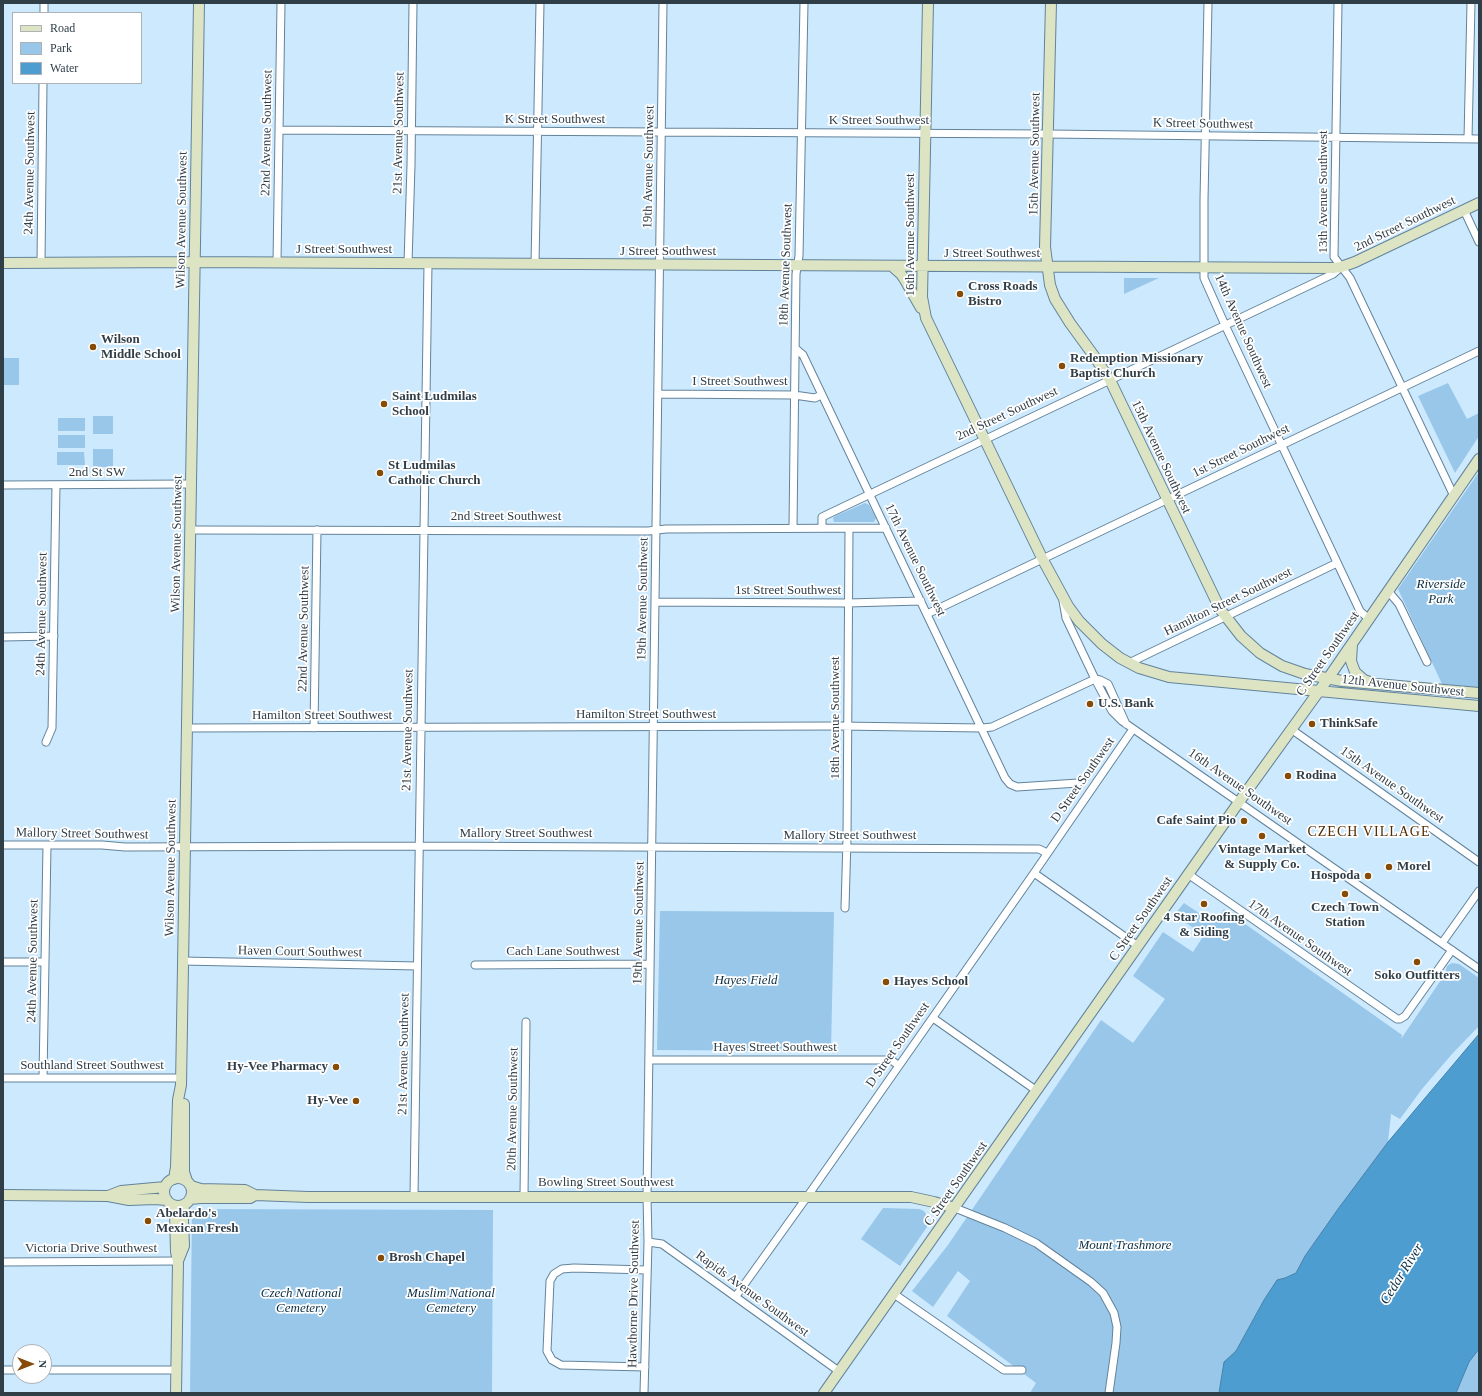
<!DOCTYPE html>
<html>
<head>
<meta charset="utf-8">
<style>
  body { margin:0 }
  #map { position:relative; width:1482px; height:1396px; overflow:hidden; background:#cde9fe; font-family:Georgia,serif }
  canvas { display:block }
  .frame { position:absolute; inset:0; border:4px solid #303e48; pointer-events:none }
  .legend { position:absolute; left:12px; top:12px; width:130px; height:72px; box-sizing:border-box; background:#fff; border:1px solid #acb2b6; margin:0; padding:5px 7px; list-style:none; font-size:12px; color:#303e48 }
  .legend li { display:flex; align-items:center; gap:8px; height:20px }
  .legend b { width:20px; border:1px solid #acb2b6 }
  .north { position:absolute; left:12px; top:1344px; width:40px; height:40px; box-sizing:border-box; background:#fff; border:1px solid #acb2b6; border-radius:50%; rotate:90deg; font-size:11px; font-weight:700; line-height:16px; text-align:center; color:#303e48 }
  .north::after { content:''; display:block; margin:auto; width:14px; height:18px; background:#864b05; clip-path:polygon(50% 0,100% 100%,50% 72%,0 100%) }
</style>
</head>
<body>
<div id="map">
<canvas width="1482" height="1396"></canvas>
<div class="frame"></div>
<ul class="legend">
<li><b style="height:5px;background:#dde4c3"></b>Road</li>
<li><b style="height:11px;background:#98c7ea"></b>Park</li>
<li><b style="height:11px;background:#4d9dd1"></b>Water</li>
</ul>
<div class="north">N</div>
</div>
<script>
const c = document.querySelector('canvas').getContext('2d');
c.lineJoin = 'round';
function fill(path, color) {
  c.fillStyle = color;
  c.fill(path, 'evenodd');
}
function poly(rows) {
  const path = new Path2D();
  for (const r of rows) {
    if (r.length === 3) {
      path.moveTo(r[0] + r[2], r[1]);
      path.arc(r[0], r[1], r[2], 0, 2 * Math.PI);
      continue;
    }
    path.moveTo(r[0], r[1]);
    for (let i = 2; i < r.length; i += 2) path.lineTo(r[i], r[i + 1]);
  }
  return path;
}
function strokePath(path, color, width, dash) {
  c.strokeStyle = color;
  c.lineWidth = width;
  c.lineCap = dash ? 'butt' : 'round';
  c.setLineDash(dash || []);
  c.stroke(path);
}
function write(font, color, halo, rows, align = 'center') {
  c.font = font + ' Georgia,serif';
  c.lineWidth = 3.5;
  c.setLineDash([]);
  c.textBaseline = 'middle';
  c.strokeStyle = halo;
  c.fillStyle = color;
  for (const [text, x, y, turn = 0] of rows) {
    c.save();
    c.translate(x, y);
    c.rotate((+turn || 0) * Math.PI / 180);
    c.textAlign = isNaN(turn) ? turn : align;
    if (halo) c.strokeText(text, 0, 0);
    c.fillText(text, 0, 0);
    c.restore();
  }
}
const green = poly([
  [1124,278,1159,278,1124,294],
  [4,358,19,358,19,385,4,385],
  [1448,383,1467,419,1479,413,1479,436,1455,473,1418,396],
  [93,416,113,416,113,434,93,434],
  [58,418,85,418,85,431,58,431],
  [58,435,85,435,85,448,58,448],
  [93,449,113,449,113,467,93,467],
  [57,452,84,452,85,465,57,465],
  [1479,472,1479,688,1442,684,1398,589],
  [865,503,869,505,876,518,874,522,834,522,833,518,835,516],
  [1184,903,1214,923,1224,909,1402,1035,1401,1039,1445,974,1447,966,1452,963,1459,964,1479,978,1479,1026,1452,1054,1422,1089,1400,1119,1391,1114,1388,1142,1338,1209,1305,1256,1296,1273,1285,1278,1277,1280,1264,1300,1236,1351,1224,1362,1219,1393,1030,1393,1036,1383,947,1316,970,1281,958,1271,933,1307,912,1291,948,1245,1101,1020,1133,1043,1165,999,1133,976,1163,932,1193,952,1204,935,1174,915],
  [660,911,834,912,831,1051,657,1050],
  [883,1208,919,1209,924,1211,927,1216,928,1222,927,1227,900,1266,861,1239],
  [192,1209,493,1210,492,1393,190,1393],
  [1479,1349,1479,1393,1456,1393,1469,1362]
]);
const water = poly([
  [1479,1034,1479,1349,1469,1362,1456,1393,1219,1393,1224,1362,1236,1351,1264,1300,1277,1280,1285,1278,1296,1273,1305,1256,1338,1209,1388,1142,1479,1034]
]);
const street = poly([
  [1208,3,1204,200,1204,278,1225,325,1360,611,1369,619],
  [1338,3,1334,257,1350,278,1454,496],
  [44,13,44,3],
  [280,130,1048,134,1479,139],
  [1468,139,1471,3],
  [1464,210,1479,242],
  [277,262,281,3],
  [41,263,43,83],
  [408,263,411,165,413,3],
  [535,264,540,3],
  [796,349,803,355,1005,778,1010,784,1017,787,1078,783],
  [658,394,794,395,815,398,821,395],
  [3,485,191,484],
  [793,528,796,274,799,256,804,3],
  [822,528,822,517,1333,274,1341,267],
  [190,530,648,531,666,529,886,528],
  [1388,591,1399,604,1427,662],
  [1063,601,1066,618,1095,679,1112,711,1122,721,1479,969],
  [655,602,848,603,921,601],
  [927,614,1479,351],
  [3,637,54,636],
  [1129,663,1337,563],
  [187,728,839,726,982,728,992,727,1095,679,1100,680,1108,684,1126,724],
  [314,728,317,530],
  [1291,729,1479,862],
  [46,742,52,728,56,485],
  [3,845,102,845,125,847,418,846,1039,849,1047,853],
  [1034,873,1138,946],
  [1188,874,1397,1019,1400,1019,1405,1016,1452,950],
  [845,908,847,839,849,529],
  [1442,943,1479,891],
  [183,961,417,966],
  [3,962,45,962],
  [475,965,650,964],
  [933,1018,1037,1091],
  [650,1060,891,1060,898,1065],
  [3,1078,181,1078],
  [43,1078,47,845],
  [414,1196,428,264],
  [524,1196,526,1022],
  [955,1208,1005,1228,1036,1243,1091,1282,1103,1293,1114,1313,1117,1327,1116,1343,1109,1393],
  [648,1242,662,1244,840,1372],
  [3,1262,178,1261],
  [894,1294,1004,1370,1022,1370],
  [736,1296,807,1197,1034,873,1133,729],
  [645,1367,561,1365,552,1360,547,1351,550,1281,554,1274,562,1269,574,1268,647,1270],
  [3,1370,20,1370],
  [44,1370,177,1370],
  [644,1393,648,1242,647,1196,663,3]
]);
const secondary = poly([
  [928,3,922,297,926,318,1043,560,1068,606,1079,621,1102,644,1120,658,1139,668,1169,677,1479,706],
  [1051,3,1045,247,1050,285,1055,299,1070,323,1094,356,1110,380,1220,609,1241,636,1260,653,1282,666,1305,674,1342,681,1479,693],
  [3,263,195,262,1333,268,1341,267,1355,262,1479,203],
  [892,266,901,274,905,280,921,308],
  [1352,645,1351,661,1355,672,1364,680,1370,682],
  [184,1104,184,1172,187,1181],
  [178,1192,14],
  [174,1179,176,1167,178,1100,181,1085,199,3],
  [191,1186,201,1189,245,1190,255,1195,308,1197,911,1197,934,1202,955,1208],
  [3,1195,108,1196,129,1200,155,1199,167,1200],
  [108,1196,121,1191,165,1187],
  [190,1199,201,1198,250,1198,255,1195],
  [173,1205,175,1213,176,1252,178,1261,176,1393],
  [178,1261,184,1246,183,1221,184,1205],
  [824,1393,1239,802,1327,680,1479,459]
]);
const markers = [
  [960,294,4,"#864b05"],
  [93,347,4,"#864b05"],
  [1062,366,4,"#864b05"],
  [384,404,4,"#864b05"],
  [380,473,4,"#864b05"],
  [1090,704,4,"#864b05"],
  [1312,724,4,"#864b05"],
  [1288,776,4,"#864b05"],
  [1244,821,4,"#864b05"],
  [1262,836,4,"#864b05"],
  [1389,867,4,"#864b05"],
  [1368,876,4,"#864b05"],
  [1345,894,4,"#864b05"],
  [1204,904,4,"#864b05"],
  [1417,962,4,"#864b05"],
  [886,982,4,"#864b05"],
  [336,1067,4,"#864b05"],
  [356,1101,4,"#864b05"],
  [148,1221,4,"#864b05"],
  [381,1258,4,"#864b05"]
];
const streetNames = [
  ["K Street Southwest",555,120],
  ["K Street Southwest",879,121],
  ["K Street Southwest",1203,124,1],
  ["22nd Avenue Southwest",267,133,-89],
  ["21st Avenue Southwest",399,133,-89],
  ["15th Avenue Southwest",1035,154,-89],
  ["19th Avenue Southwest",649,167,-89],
  ["24th Avenue Southwest",30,173,-89],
  ["13th Avenue Southwest",1324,192,-90],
  ["Wilson Avenue Southwest",182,220,-89],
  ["2nd Street Southwest",1405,224,-26],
  ["16th Avenue Southwest",911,235,-90],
  ["J Street Southwest",344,250],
  ["J Street Southwest",668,252],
  ["J Street Southwest",992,254],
  ["18th Avenue Southwest",786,265,-88],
  ["14th Avenue Southwest",1243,331,66],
  ["I Street Southwest",740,382],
  ["2nd Street Southwest",1007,414,-25],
  ["1st Street Southwest",1241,451,-26],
  ["15th Avenue Southwest",1161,457,65],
  ["2nd St SW",97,473],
  ["2nd Street Southwest",506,517],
  ["Wilson Avenue Southwest",177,544,-89],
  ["17th Avenue Southwest",915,560,64],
  ["1st Street Southwest",788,591],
  ["19th Avenue Southwest",643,599,-89],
  ["Hamilton Street Southwest",1228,602,-26],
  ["24th Avenue Southwest",42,614,-89],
  ["22nd Avenue Southwest",304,629,-89],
  ["C Street Southwest",1328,654,-55],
  ["12th Avenue Southwest",1403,686,6],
  ["Hamilton Street Southwest",646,715],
  ["Hamilton Street Southwest",322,716],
  ["18th Avenue Southwest",836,718,-90],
  ["21st Avenue Southwest",408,730,-89],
  ["D Street Southwest",1083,780,-55],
  ["15th Avenue Southwest",1392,785,35],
  ["16th Avenue Southwest",1240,787,35],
  ["Mallory Street Southwest",82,834,1],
  ["Mallory Street Southwest",526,834],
  ["Mallory Street Southwest",850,836],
  ["Wilson Avenue Southwest",171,868,-89],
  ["C Street Southwest",1141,919,-55],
  ["19th Avenue Southwest",639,923,-89],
  ["17th Avenue Southwest",1300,938,35],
  ["Haven Court Southwest",300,952,1],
  ["Cach Lane Southwest",563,952],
  ["24th Avenue Southwest",33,961,-89],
  ["D Street Southwest",898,1045,-55],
  ["Hayes Street Southwest",775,1048],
  ["21st Avenue Southwest",404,1054,-89],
  ["Southland Street Southwest",92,1066],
  ["20th Avenue Southwest",513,1109,-89],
  ["Bowling Street Southwest",606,1183],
  ["C Street Southwest",956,1184,-55],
  ["Victoria Drive Southwest",91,1249],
  ["Hawthorne Drive Southwest",634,1294,-89],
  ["Rapids Avenue Southwest",752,1294,36]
];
const poiNames = [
  ["Cross Roads",968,287],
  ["Bistro",968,302],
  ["Wilson",101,340],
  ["Middle School",101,355],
  ["Redemption Missionary",1070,359],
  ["Baptist Church",1070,374],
  ["Saint Ludmilas",392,397],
  ["School",392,412],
  ["St Ludmilas",388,466],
  ["Catholic Church",388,481],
  ["U.S. Bank",1098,704],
  ["ThinkSafe",1320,724],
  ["Rodina",1296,776],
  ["Cafe Saint Pio",1236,821,"right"],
  ["Vintage Market",1262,850,"center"],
  ["& Supply Co.",1262,865,"center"],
  ["Morel",1397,867],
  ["Hospoda",1360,876,"right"],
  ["Czech Town",1345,908,"center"],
  ["Station",1345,923,"center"],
  ["4 Star Roofing",1204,918,"center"],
  ["& Siding",1204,933,"center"],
  ["Soko Outfitters",1417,976,"center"],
  ["Hayes School",894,982],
  ["Hy-Vee Pharmacy",328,1067,"right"],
  ["Hy-Vee",348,1101,"right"],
  ["Abelardo's",156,1214],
  ["Mexican Fresh",156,1229],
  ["Brosh Chapel",389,1258]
];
const parkNames = [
  ["Riverside",1441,585],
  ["Park",1441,600],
  ["Hayes Field",746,981],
  ["Mount Trashmore",1125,1246],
  ["Czech National",301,1294],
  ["Cemetery",301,1309],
  ["Muslim National",451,1294],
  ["Cemetery",451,1309]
];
const neighbourhoodNames = [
  ["CZECH VILLAGE",1369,832]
];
const waterNames = [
  ["Cedar River",1402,1274,-58]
];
fill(green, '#98c7ea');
fill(water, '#4d9dd1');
strokePath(water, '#4480a8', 1);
strokePath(street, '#63839a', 9);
strokePath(secondary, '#63839a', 12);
strokePath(street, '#fff', 7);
strokePath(secondary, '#dde4c3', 10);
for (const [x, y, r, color] of markers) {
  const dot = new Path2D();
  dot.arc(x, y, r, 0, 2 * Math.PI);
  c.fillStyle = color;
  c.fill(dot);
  strokePath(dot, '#fff', 1.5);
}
write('13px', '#303e48', '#fff', streetNames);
write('bold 13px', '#303e48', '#fff', poiNames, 'left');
write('italic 13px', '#0a2d43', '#fff', parkNames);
c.letterSpacing = '1px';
write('14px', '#542b00', '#fff', neighbourhoodNames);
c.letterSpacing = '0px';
write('italic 14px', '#092d43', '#fff', waterNames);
</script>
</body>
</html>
